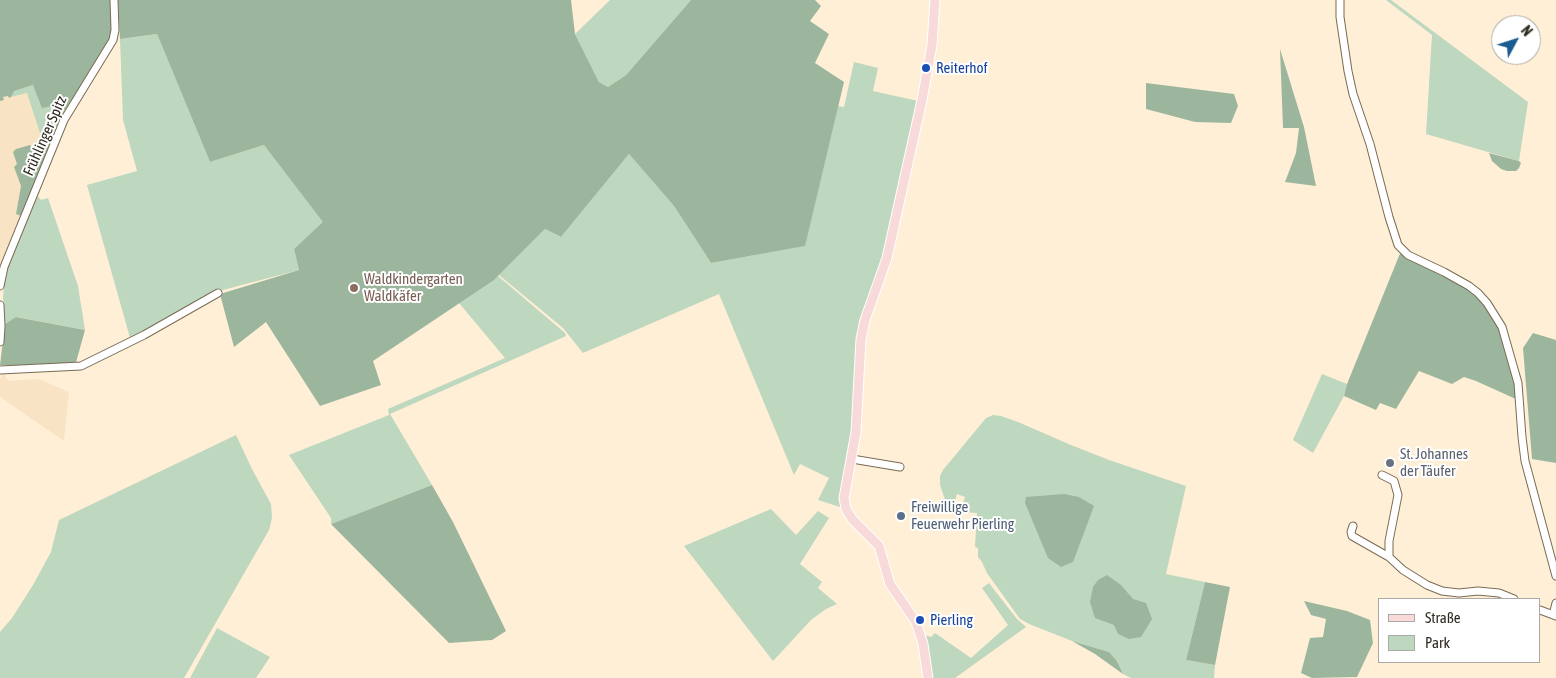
<!DOCTYPE html>
<html>
<head>
<meta charset="utf-8">
<style>
  body { margin:0 }
  #map { position:relative; width:1556px; height:678px; overflow:hidden; background:#ffefd6; font-family:"Asap Condensed",sans-serif }
  canvas { display:block }
  .legend { position:absolute; left:1378px; top:598px; width:162px; height:65px; box-sizing:border-box; background:#fff; border:1px solid #acaaa6; margin:0; padding:6px 9px; list-style:none; font-size:15px; color:#2f2a20 }
  .legend li { display:flex; align-items:center; gap:10px; height:25px }
  .legend b { width:25px; border:1px solid #acaaa6 }
  .north { position:absolute; left:1491px; top:15px; width:50px; height:50px; box-sizing:border-box; background:#fff; border:1px solid #acaaa6; border-radius:50%; rotate:50deg; font-size:14px; font-weight:700; line-height:20px; text-align:center; color:#2f2a20 }
  .north::after { content:''; display:block; margin:auto; width:18px; height:22px; background:#1b5b90; clip-path:polygon(50% 0,100% 100%,50% 72%,0 100%) }
</style>
</head>
<body>
<div id="map">
<canvas width="1556" height="678"></canvas>
<ul class="legend">
<li><b style="height:6px;background:#f9dada"></b>Straße</li>
<li><b style="height:14px;background:#bed7bf"></b>Park</li>
</ul>
<div class="north">N</div>
</div>
<script>
const c = document.querySelector('canvas').getContext('2d');
c.lineJoin = 'round';
function fill(path, color) {
  c.fillStyle = color;
  c.fill(path, 'evenodd');
}
function poly(rows) {
  const path = new Path2D();
  for (const r of rows) {
    path.moveTo(r[0], r[1]);
    for (let i = 2; i < r.length; i += 2) path.lineTo(r[i], r[i + 1]);
  }
  return path;
}
function strokePath(path, color, width, dash) {
  c.strokeStyle = color;
  c.lineWidth = width;
  c.lineCap = dash ? 'butt' : 'round';
  c.setLineDash(dash || []);
  c.stroke(path);
}
function write(font, color, halo, rows, align = 'center') {
  c.font = font + ' "Asap Condensed",sans-serif';
  c.lineWidth = 4;
  c.setLineDash([]);
  c.textBaseline = 'middle';
  c.strokeStyle = halo;
  c.fillStyle = color;
  for (const [text, x, y, turn = 0] of rows) {
    c.save();
    c.translate(x, y);
    c.rotate((+turn || 0) * Math.PI / 180);
    c.textAlign = isNaN(turn) ? turn : align;
    if (halo) c.strokeText(text, 0, 0);
    c.fillText(text, 0, 0);
    c.restore();
  }
}
const built = poly([
  [0,0,83,82,64,112,60,117,59,125,0,269],
  [4,372,8,381,39,379,69,392,64,441,0,397,0,379]
]);
const green = poly([
  [610,0,691,0,626,75,608,87,599,82,575,34],
  [1386,0,1391,0,1528,102,1519,161,1426,134,1432,35],
  [157,34,210,162,264,145,324,222,294,249,299,270,219,291,130,338,87,185,137,171,123,120,120,39],
  [854,62,878,68,873,91,918,101,884,258,862,320,853,432,840,507,818,500,829,478,800,464,794,475,719,294,583,353,563,328,499,275,545,229,561,237,629,154,674,206,711,263,804,246,838,106,844,107],
  [34,85,52,106,65,110,61,115,49,112,47,113,44,129,41,136,27,93,11,97,13,91],
  [51,117,60,119,59,125,50,147,41,147,40,143,47,140,49,119],
  [37,195,41,200,48,198,78,286,85,330,17,317,5,324,3,298,5,271],
  [498,276,565,333,566,336,390,414,432,485,331,524,331,518,289,455,389,415,388,409,505,358,459,303],
  [1322,374,1347,384,1344,396,1313,453,1293,440],
  [993,415,1001,416,1018,422,1071,445,1109,460,1186,486,1166,574,1205,582,1186,660,1215,665,1214,678,1131,678,1123,674,1117,661,1109,652,1072,641,1029,624,1020,619,987,573,982,562,978,557,978,548,975,547,977,513,960,512,965,497,957,494,952,510,949,511,940,485,940,476,943,470,986,418],
  [236,435,252,469,271,504,272,518,269,530,184,678,0,678,0,632,12,618,33,585,51,552,59,520],
  [771,509,796,535,818,511,829,518,800,564,822,582,818,588,837,604,826,609,811,620,773,661,684,546],
  [989,583,1017,619,1026,627,955,678,930,678,924,635,931,637,935,633,971,658,1008,625,982,588],
  [217,628,270,657,256,678,190,678]
]);
const forest = poly([
  [0,0,111,0,112,30,108,44,65,110,52,106,42,108,33,85,14,91,11,97,9,98,8,96,3,97,4,100,0,101],
  [118,0,571,0,575,34,599,82,608,87,626,75,691,0,815,0,821,6,810,21,829,34,815,63,844,82,805,246,711,263,674,206,629,154,561,237,545,229,494,280,373,361,381,385,320,406,266,322,234,347,220,294,299,270,294,249,323,222,264,145,210,162,157,34,120,39],
  [1280,49,1304,127,1316,186,1285,182,1296,153,1299,128,1283,128],
  [1146,83,1234,94,1238,106,1231,123,1195,122,1146,109],
  [30,145,33,150,41,147,50,147,21,216,16,214,21,186,14,167,17,164,13,152,16,149],
  [1489,153,1519,161,1521,163,1519,168,1516,171,1507,171,1501,169,1492,161],
  [1401,251,1477,293,1500,328,1512,365,1518,400,1476,381,1464,377,1452,384,1419,371,1396,409,1380,403,1376,410,1344,396,1347,384],
  [16,317,85,330,75,366,0,365,5,324],
  [1533,333,1556,340,1556,463,1532,459,1523,348],
  [432,485,453,522,506,631,492,640,449,643,331,524],
  [1064,494,1079,497,1094,506,1073,562,1061,567,1048,558,1025,503,1026,497],
  [1107,575,1121,585,1133,599,1146,603,1152,619,1141,637,1129,639,1118,634,1114,625,1095,618,1090,602,1093,587,1098,580],
  [1205,582,1230,587,1215,665,1186,660],
  [1304,601,1347,611,1370,620,1373,643,1357,677,1312,678,1301,673,1310,638,1323,637,1326,619,1311,615],
  [1072,641,1109,652,1117,661,1123,674,1095,654]
]);
const minor = poly([
  [1340,0,1340,17,1348,71,1353,94,1370,144,1389,217,1398,245,1408,255,1444,272,1469,286,1478,293,1487,303,1502,327,1518,383,1522,437,1525,461,1556,576],
  [0,286,4,267,64,120,113,40,115,30,114,0],
  [0,305,1,326,0,342],
  [0,370,81,366,144,335,218,293],
  [852,459,900,467],
  [1382,475,1394,481,1398,495,1389,541,1389,557,1403,570,1427,585,1442,591,1459,593,1478,591,1499,593,1514,599],
  [1353,526,1351,532,1352,536,1389,557],
  [1540,610,1556,616],
  [1553,615,1556,603]
]);
const major = poly([
  [928,678,923,644,916,622,890,584,879,546,852,519,846,509,844,498,856,432,861,339,865,320,887,258,922,100,932,45,935,0]
]);
const markers = [
  [926,68,5,"#1a4fb4"],
  [354,288,5,"#8d6e63"],
  [1390,463,5,"#6b7280"],
  [901,516,5,"#5c6f8a"],
  [920,620,5,"#1a4fb4"]
];
const transitNames = [
  ["Reiterhof",936,68],
  ["Pierling",930,620]
];
const streetNames = [
  ["Frühlinger Spitz",45,136,-66]
];
const educationNames = [
  ["Waldkindergarten",364,279],
  ["Waldkäfer",364,296]
];
const worshipNames = [
  ["St. Johannes",1400,454],
  ["der Täufer",1400,471]
];
const serviceNames = [
  ["Freiwillige",911,507],
  ["Feuerwehr Pierling",911,524]
];
fill(built, '#f8e4c4');
fill(green, '#bed7bf');
fill(forest, '#9cb69e');
strokePath(minor, '#796b55', 9);
strokePath(major, '#fff', 11);
strokePath(minor, '#fff', 7);
strokePath(major, '#f9dada', 9);
for (const [x, y, r, color] of markers) {
  const dot = new Path2D();
  dot.arc(x, y, r, 0, 2 * Math.PI);
  c.fillStyle = color;
  c.fill(dot);
  strokePath(dot, '#fff', 2);
}
write('15px', '#164399', '#fff', transitNames, 'left');
write('15px', '#2f2a20', '#fff', streetNames);
write('15px', '#785e54', '#fff', educationNames, 'left');
write('15px', '#5b616d', '#fff', worshipNames, 'left');
write('15px', '#4e5e75', '#fff', serviceNames, 'left');
</script>
</body>
</html>
